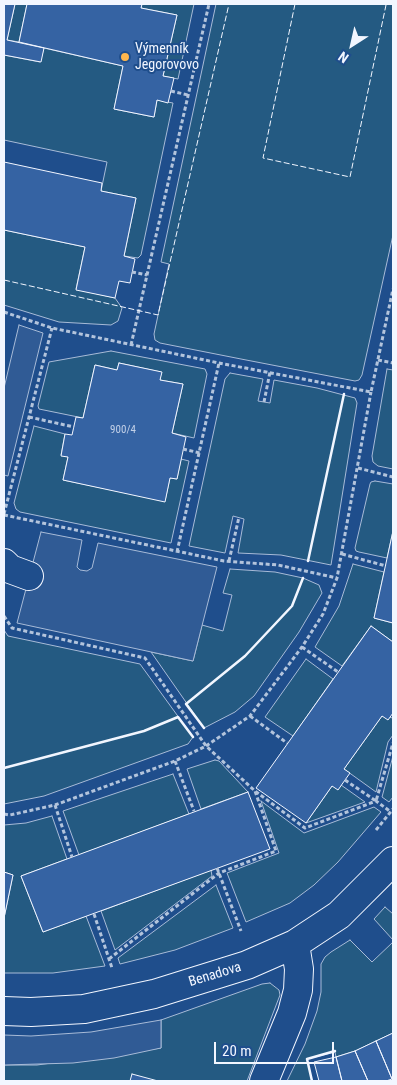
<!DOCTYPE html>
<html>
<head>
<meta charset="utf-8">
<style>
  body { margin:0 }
  #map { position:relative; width:397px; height:1085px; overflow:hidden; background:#1f4e8c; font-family:"Roboto Condensed",sans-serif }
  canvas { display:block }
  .frame { position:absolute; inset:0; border:5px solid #f2f6ff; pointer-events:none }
  .north { position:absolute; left:327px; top:20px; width:50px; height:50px; -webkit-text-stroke:4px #1f4e8c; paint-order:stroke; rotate:215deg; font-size:14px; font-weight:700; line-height:20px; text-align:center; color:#f2f6ff }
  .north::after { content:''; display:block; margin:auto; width:18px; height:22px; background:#f2f6ff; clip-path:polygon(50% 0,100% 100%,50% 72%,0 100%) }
  .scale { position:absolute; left:214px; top:1042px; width:120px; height:22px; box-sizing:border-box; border:2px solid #f2f6ff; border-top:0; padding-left:6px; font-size:15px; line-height:18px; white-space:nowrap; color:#f2f6ff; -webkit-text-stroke:4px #1f4e8c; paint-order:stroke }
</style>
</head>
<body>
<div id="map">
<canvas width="397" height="1085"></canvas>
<div class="frame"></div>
<div class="north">N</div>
<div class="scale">20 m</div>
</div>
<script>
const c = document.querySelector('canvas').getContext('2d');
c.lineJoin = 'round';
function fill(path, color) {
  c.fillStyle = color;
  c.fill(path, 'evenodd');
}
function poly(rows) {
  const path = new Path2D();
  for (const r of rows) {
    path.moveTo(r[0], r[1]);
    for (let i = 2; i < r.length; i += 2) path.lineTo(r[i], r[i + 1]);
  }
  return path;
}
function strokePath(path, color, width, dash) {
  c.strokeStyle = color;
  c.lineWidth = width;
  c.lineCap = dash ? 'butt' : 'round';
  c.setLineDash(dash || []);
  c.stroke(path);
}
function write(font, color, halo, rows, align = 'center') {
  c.font = font + ' "Roboto Condensed",sans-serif';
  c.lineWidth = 4;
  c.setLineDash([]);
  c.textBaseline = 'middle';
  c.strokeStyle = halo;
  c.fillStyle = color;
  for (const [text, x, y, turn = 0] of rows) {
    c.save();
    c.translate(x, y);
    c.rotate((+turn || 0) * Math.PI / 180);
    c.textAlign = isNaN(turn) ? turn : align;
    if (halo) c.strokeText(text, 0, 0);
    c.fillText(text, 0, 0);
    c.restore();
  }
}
const green = poly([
  [15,4,27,4,19,42,7,40,15,4],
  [142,4,194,4,178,79,163,76,177,15,141,8,142,4],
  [216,4,393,4,393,235,362,375,359,380,355,381,241,359,160,343,155,340,154,334,169,264,161,262,216,4],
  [44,48,123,66,114,109,154,117,157,100,173,103,141,255,138,258,124,256,136,198,101,191,107,162,4,140,4,55,40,62,44,48],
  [4,230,85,247,76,289,115,298,122,308,118,321,111,325,59,322,4,305,4,230],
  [111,351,205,369,207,374,194,438,172,433,183,384,160,380,161,372,119,363,117,370,95,365,83,418,39,409,38,406,49,362,111,351],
  [387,369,393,370,393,469,378,466,373,462,372,456,387,369],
  [230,373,263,379,258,401,270,403,274,380,317,388,355,398,357,403,331,565,281,555,238,553,244,519,233,516,225,553,189,546,225,379,230,373],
  [34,426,65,434,61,455,68,457,63,480,165,501,170,478,177,479,181,459,189,461,171,543,20,512,16,509,14,503,34,426],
  [375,481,393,484,393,531,387,558,359,552,356,551,355,548,370,484,371,482,375,481],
  [353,564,384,572,374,618,393,623,393,642,371,626,342,666,315,647,339,606,353,564],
  [230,569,275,572,303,578,319,585,322,593,299,632,254,696,235,712,204,728,151,652,193,661,202,625,223,631,232,595,223,593,230,569],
  [4,630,8,636,140,664,193,737,188,744,44,796,4,804,4,630],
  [306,659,333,679,293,736,265,717,306,659],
  [382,716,393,718,393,735,388,742,376,792,344,769,382,716],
  [393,756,393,797,389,802,382,797,393,756],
  [215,760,219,761,248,792,201,809,187,769,215,760],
  [173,774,189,814,79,855,63,811,173,774],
  [341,785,365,802,306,823,332,786,341,785],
  [261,801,304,833,374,807,381,812,338,862,314,885,290,903,246,922,227,873,279,853,261,801],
  [52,816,67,859,21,876,43,932,86,916,105,966,53,973,4,973,4,918,13,875,4,872,4,825,26,823,52,816],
  [211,870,212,876,115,950,101,911,211,870],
  [216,885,233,928,175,950,120,964,118,958,216,885],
  [385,907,393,914,393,940,374,919,385,907],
  [350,940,372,962,393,942,393,1033,355,1051,336,1057,335,1052,307,1059,312,1081,287,1081,305,1044,317,1011,321,992,321,964,325,957,331,952,350,940],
  [270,983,279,990,280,995,247,1081,4,1081,4,1065,37,1065,161,1048,161,1020,262,984,270,983]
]);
const parking = poly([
  [19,325,43,333,8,476,4,475,4,388,19,325],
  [41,532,82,540,77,567,80,570,87,571,92,568,98,543,217,567,193,661,17,623,41,532],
  [161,1020,161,1048,114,1058,73,1063,4,1065,4,1035,31,1036,91,1032,161,1020]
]);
const building = poly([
  [4,4,15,4,7,40,44,48,41,62,4,55,4,4],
  [27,4,142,4,141,8,177,15,163,76,174,78,168,103,157,100,154,117,114,109,123,66,19,42,27,4],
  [4,162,102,183,101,191,136,198,124,256,135,259,130,283,119,281,115,298,76,290,85,247,4,230,4,162],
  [119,363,162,372,160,380,183,384,172,433,186,437,177,479,170,478,165,502,63,480,68,457,61,456,65,434,72,435,76,417,83,418,95,365,117,370,119,363],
  [393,531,393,623,374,618,393,531],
  [371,626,393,642,393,713,388,720,382,716,344,769,350,773,345,780,338,790,332,786,306,823,256,788,371,626],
  [248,792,270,849,43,932,21,876,248,792],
  [4,872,13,875,4,918,4,872],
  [393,1033,393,1078,392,1079,376,1041,393,1033],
  [376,1041,392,1079,386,1081,368,1081,355,1051,376,1041],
  [355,1051,368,1081,342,1081,336,1057,355,1051],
  [336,1057,342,1081,319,1081,314,1062,336,1057],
  [132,1074,158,1081,130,1081,132,1074]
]);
const path = poly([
  [171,91,188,95],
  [132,272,147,275],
  [4,312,52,328,219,363,371,392,393,289],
  [131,345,209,4],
  [378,360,393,363],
  [264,402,270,372],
  [29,417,74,427],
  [183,449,200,453],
  [358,468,393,477],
  [4,514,52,328],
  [4,515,224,561,278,565,337,578],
  [177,552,219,363],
  [342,554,386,566],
  [229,561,239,517],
  [4,616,12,628,145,658,206,746,255,791,305,828,376,801,391,812],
  [302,647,338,672],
  [250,716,287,743],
  [175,761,194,811],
  [345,780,376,801,393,743],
  [55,805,72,857],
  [4,814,10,815,55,805,175,761,206,746,250,716,302,647,323,614,337,578,371,392],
  [376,830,393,809],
  [217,868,241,931],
  [94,914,112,968],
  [109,959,219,873,276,851,255,791]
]);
const minor = poly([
  [4,563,10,569,29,576],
  [4,1011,31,1012,84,1009,154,994,247,965,295,944,339,915,393,861],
  [264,1081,292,1013,298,990,299,969,295,944]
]);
const fence = poly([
  [295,4,263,158,350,177,386,5,382,4],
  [4,280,158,315,229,4]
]);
const wall = poly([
  [308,561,344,394],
  [204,728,186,704,245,656,292,606,303,578],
  [4,768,144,731,178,717,193,737],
  [312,1081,307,1059,335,1051]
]);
const markers = [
  [125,57,5,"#ffb74d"]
];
const numberNames = [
  ["900/4",123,430]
];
const poiNames = [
  ["Výmenník",135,49],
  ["Jegorovovo",135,65]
];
const streetNames = [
  ["Benadova",215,975,-17]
];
fill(green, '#245a82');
strokePath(green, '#a8bbd7', 1);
fill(parking, '#305b95');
strokePath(parking, '#a8bbd7', 1);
fill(building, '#3563a3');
strokePath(building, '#f2f6ff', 1);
strokePath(minor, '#f2f6ff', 30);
strokePath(path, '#b3c4dc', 3, [4, 2.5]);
strokePath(minor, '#1f4e8c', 28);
strokePath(fence, '#f2f6ff', 1, [6, 2.5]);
strokePath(wall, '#f2f6ff', 2.5);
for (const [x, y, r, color] of markers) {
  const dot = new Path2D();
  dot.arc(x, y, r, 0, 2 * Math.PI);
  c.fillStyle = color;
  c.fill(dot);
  strokePath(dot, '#1f4e8c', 2);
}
write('11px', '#c3d1e8', null, numberNames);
write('14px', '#f2f6ff', '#1f4e8c', poiNames, 'left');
write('14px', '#f2f6ff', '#1f4e8c', streetNames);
</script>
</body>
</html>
